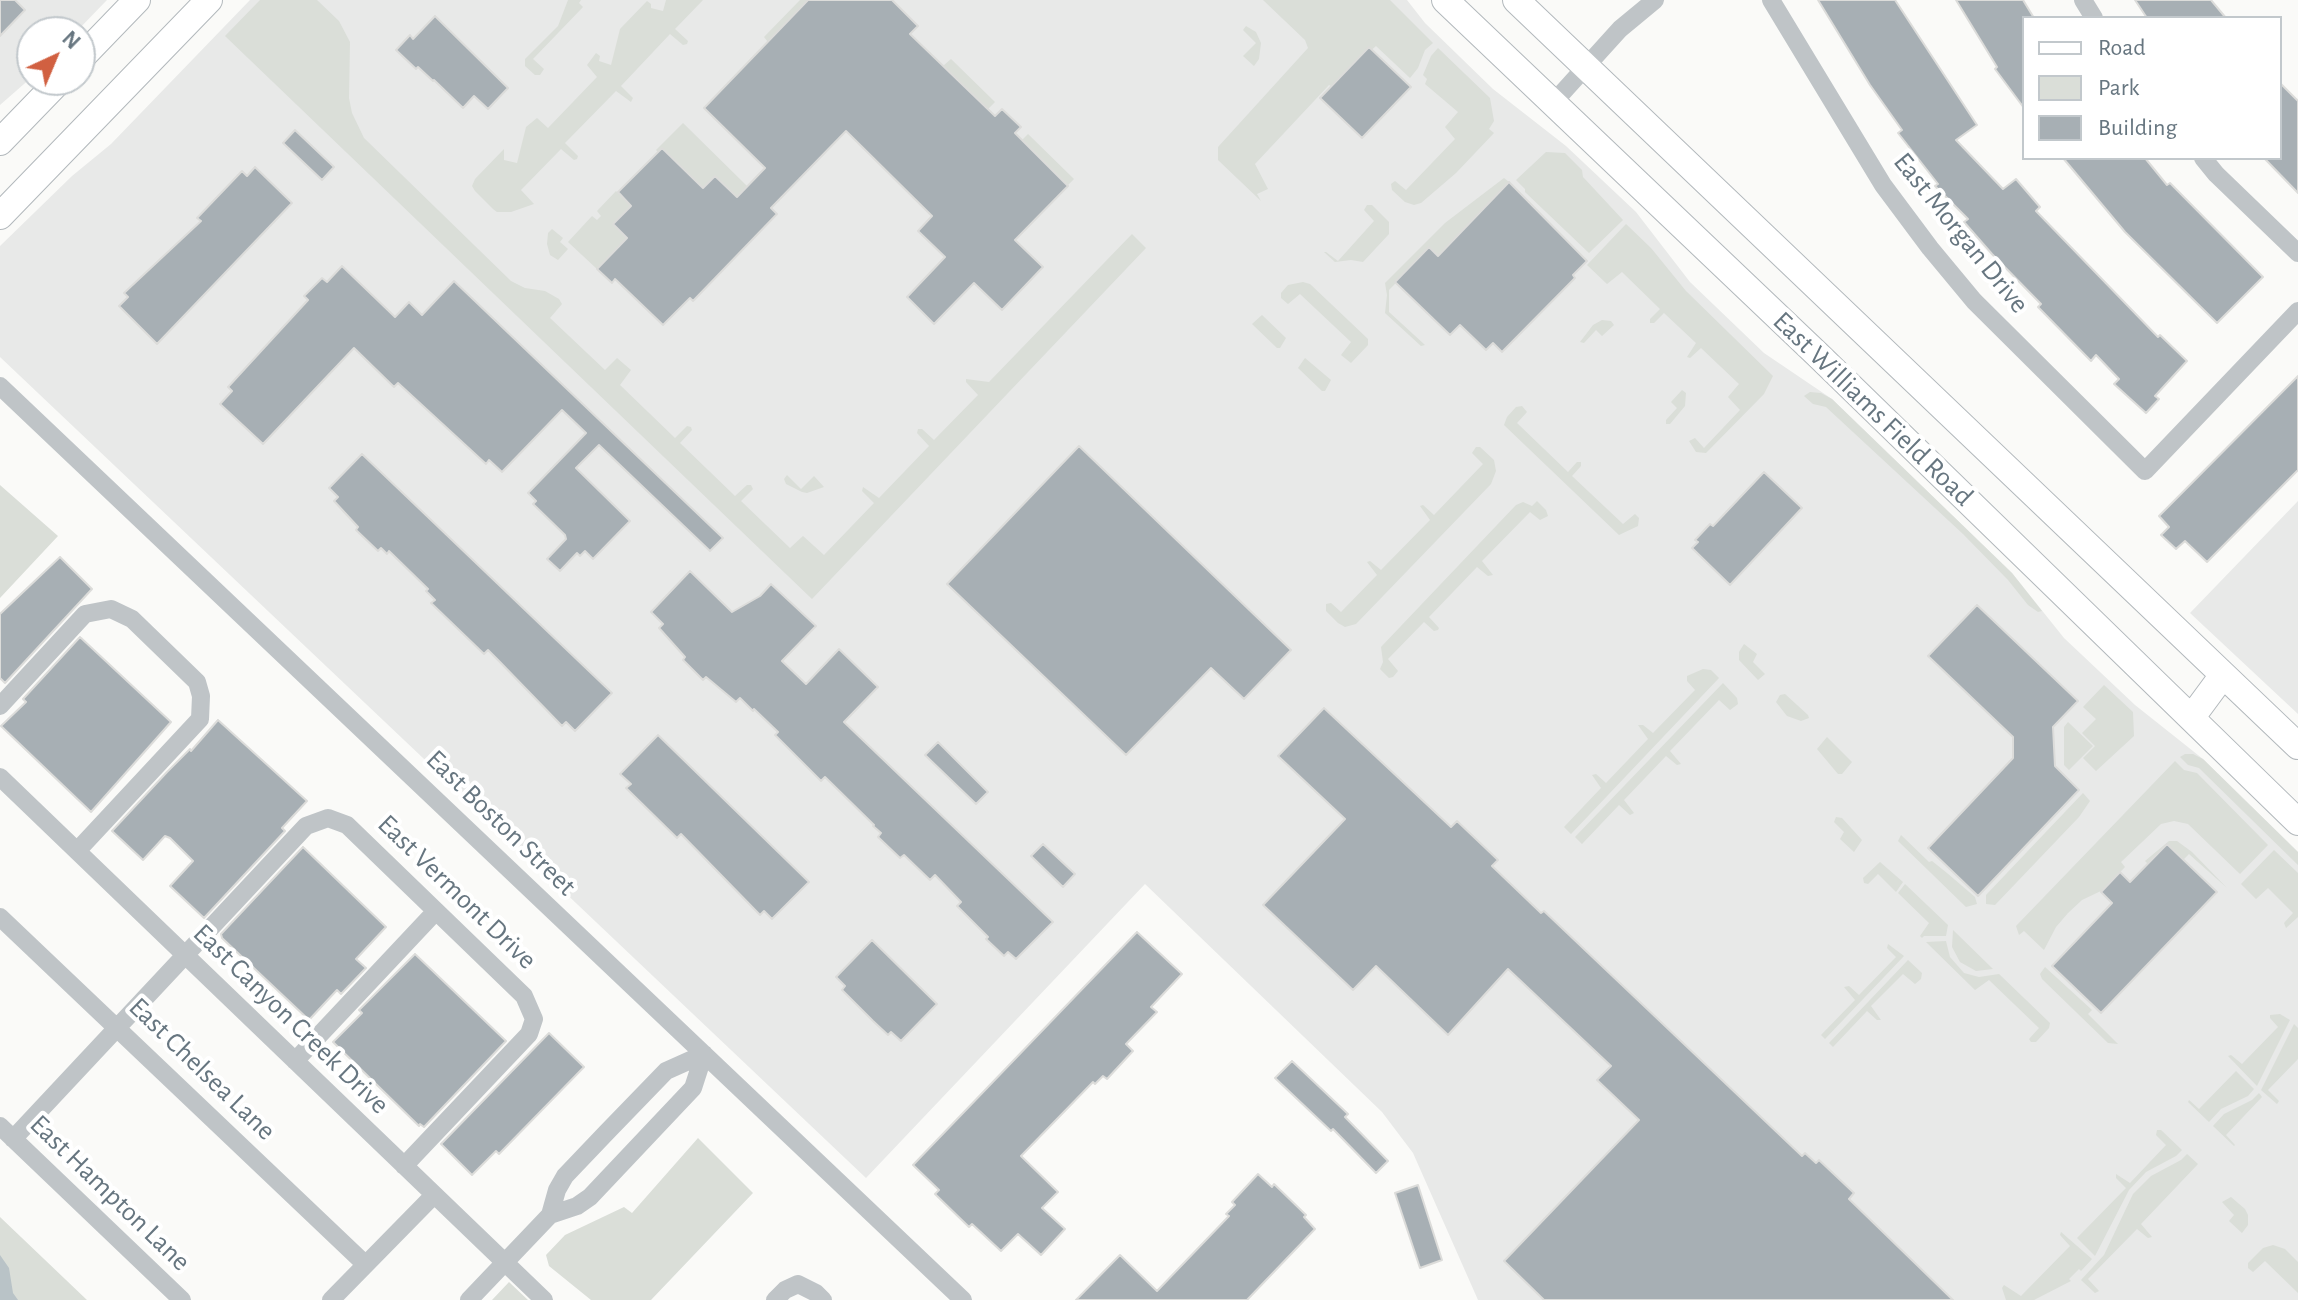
<!DOCTYPE html>
<html>
<head>
<meta charset="utf-8">
<style>
  body { margin:0 }
  #map { position:relative; width:2298px; height:1300px; overflow:hidden; background:#fafaf8; font-family:"Alegreya Sans",sans-serif }
  canvas { display:block }
  .legend { position:absolute; left:2022px; top:16px; width:260px; height:144px; box-sizing:border-box; background:#fff; border:2px solid #c2c8cc; margin:0; padding:10px 14px; list-style:none; font-size:24px; color:#677680 }
  .legend li { display:flex; align-items:center; gap:16px; height:40px }
  .legend b { width:40px; border:2px solid #c2c8cc }
  .north { position:absolute; left:16px; top:16px; width:80px; height:80px; box-sizing:border-box; background:#fff; border:2px solid #c2c8cc; border-radius:50%; rotate:44deg; font-size:22px; font-weight:700; line-height:32px; text-align:center; color:#677680 }
  .north::after { content:''; display:block; margin:auto; width:28px; height:36px; background:#d16041; clip-path:polygon(50% 0,100% 100%,50% 72%,0 100%) }
</style>
</head>
<body>
<div id="map">
<canvas width="2298" height="1300"></canvas>
<ul class="legend">
<li><b style="height:10px;background:#fff"></b>Road</li>
<li><b style="height:22px;background:#daded8"></b>Park</li>
<li><b style="height:22px;background:#a7afb4"></b>Building</li>
</ul>
<div class="north">N</div>
</div>
<script>
const c = document.querySelector('canvas').getContext('2d');
c.lineJoin = 'round';
function fill(path, color) {
  c.fillStyle = color;
  c.fill(path, 'evenodd');
}
function poly(rows) {
  const path = new Path2D();
  for (const r of rows) {
    path.moveTo(r[0], r[1]);
    for (let i = 2; i < r.length; i += 2) path.lineTo(r[i], r[i + 1]);
  }
  return path;
}
function strokePath(path, color, width, dash) {
  c.strokeStyle = color;
  c.lineWidth = width;
  c.lineCap = dash ? 'butt' : 'round';
  c.setLineDash(dash || []);
  c.stroke(path);
}
function write(font, color, halo, rows, align = 'center') {
  c.font = font + ' "Alegreya Sans",sans-serif';
  c.lineWidth = 8;
  c.setLineDash([]);
  c.textBaseline = 'middle';
  c.strokeStyle = halo;
  c.fillStyle = color;
  for (const [text, x, y, turn = 0] of rows) {
    c.save();
    c.translate(x, y);
    c.rotate((+turn || 0) * Math.PI / 180);
    c.textAlign = isNaN(turn) ? turn : align;
    if (halo) c.strokeText(text, 0, 0);
    c.fillText(text, 0, 0);
    c.restore();
  }
}
const built = poly([
  [0,0,107,0,76,32,32,32,32,77,0,105],
  [250,0,1407,0,1425,23,1493,89,1566,146,1636,212,1690,282,1764,353,1832,399,2012,573,2064,638,2135,705,2203,759,2298,852,2298,1300,1478,1300,1413,1153,1382,1112,1145,884,866,1178,0,357,0,246,72,176,111,144],
  [2298,501,2298,714,2190,613]
]);
const green = poly([
  [260,0,317,0,339,21,350,42,349,98,352,113,364,138,511,281,525,288,545,291,559,299,562,304,550,318,605,370,617,358,631,370,620,385,675,438,687,426,691,427,692,430,680,443,735,496,747,485,751,485,753,489,741,501,790,548,803,536,824,555,874,503,862,491,863,487,879,498,929,446,917,433,918,429,922,429,934,440,978,395,966,382,966,379,989,382,1132,234,1146,248,812,599,225,36],
  [568,0,581,0,579,3,583,7,533,59,544,69,540,75,535,75,525,66,525,59,558,26],
  [666,0,703,0,675,29,688,41,687,44,683,45,670,34,621,86,633,98,631,102,616,91,565,143,578,156,577,159,574,160,561,149,521,190,534,204,511,212,497,212,493,209,475,191,472,186,475,179,504,149,504,160,517,163,526,127,537,118,548,128,597,77,587,65,596,53,600,56,599,61,611,65,620,29,647,1,651,4,651,8,663,11],
  [800,0,808,0,768,42,764,37],
  [1263,0,1390,0,1433,43,1425,50,1418,68,1410,78,1376,46,1331,86,1329,85,1255,164,1268,189,1257,194,1261,201,1218,160,1218,147,1308,48,1305,40],
  [1246,26,1256,32,1261,43,1259,59,1254,66,1243,56,1256,43,1243,30],
  [1438,48,1490,98,1494,121,1489,129,1494,133,1456,173,1421,203,1414,205,1405,202,1392,190,1391,184,1395,181,1406,190,1455,139,1445,127,1458,112,1425,84,1427,79,1423,75,1431,56],
  [951,59,995,102,988,109,943,66],
  [683,123,747,186,737,197,715,176,703,188,662,148,658,152,656,150],
  [1028,134,1074,179,1068,185,1022,140],
  [1546,152,1565,153,1582,170,1583,177,1623,220,1589,253,1525,192,1525,189,1516,180],
  [1504,178,1509,182,1440,258,1430,248,1389,290,1389,312,1425,345,1421,346,1385,313,1387,295,1385,283,1445,223],
  [616,191,631,206,614,224,633,243,597,269,568,242,592,216,597,220,601,216,597,211],
  [1367,205,1372,205,1389,222,1389,234,1363,262,1351,260,1335,262,1324,252,1326,252,1338,261,1374,221,1364,210],
  [1626,224,1651,248,1686,291,1773,376,1764,394,1706,453,1696,452,1689,441,1695,438,1704,448,1740,410,1728,397,1739,384,1701,348,1690,358,1687,357,1696,343,1664,313,1654,323,1650,323,1650,319,1660,309,1622,272,1607,284,1587,265],
  [552,229,563,238,560,242,568,249,558,260,550,255,547,244,548,233],
  [1303,282,1310,284,1368,339,1368,345,1351,363,1341,355,1351,342,1300,294,1288,304,1281,298,1281,293,1288,285],
  [1262,315,1286,338,1280,348,1277,348,1252,324],
  [1602,320,1611,321,1614,325,1602,336,1596,330,1584,343,1580,342,1593,325],
  [1305,358,1331,380,1325,391,1322,391,1298,368],
  [1682,390,1686,393,1685,406,1670,424,1666,424,1666,420,1677,408,1671,402],
  [1810,392,1821,393,1832,399,2012,573,2042,611,2038,612,2028,605,2008,580,1963,534,1826,407,1813,404,1804,396],
  [1522,406,1527,412,1517,423,1568,472,1577,462,1581,462,1581,466,1572,476,1623,524,1635,514,1639,518,1638,526,1619,535,1504,425,1507,417,1516,407],
  [1476,447,1480,447,1494,460,1496,471,1491,484,1356,624,1345,627,1338,623,1326,611,1326,604,1331,603,1341,612,1377,575,1367,562,1370,561,1381,570,1430,520,1420,506,1423,505,1434,515,1483,464,1472,453],
  [787,475,801,489,814,476,824,487,807,493,802,492,786,484,784,479],
  [0,485,58,536,0,598],
  [1537,501,1546,510,1548,516,1540,520,1530,512,1482,561,1493,575,1488,576,1477,567,1429,617,1439,628,1438,630,1434,631,1424,622,1388,659,1398,671,1393,677,1389,678,1380,669,1383,662,1381,647,1516,505,1523,502,1532,506],
  [1744,644,1757,654,1753,662,1765,674,1758,680,1739,660,1739,652],
  [1703,669,1711,670,1719,678,1571,834,1564,827,1601,788,1592,775,1596,774,1606,783,1648,739,1638,725,1643,725,1653,733,1695,690,1687,681,1687,676],
  [1723,683,1737,698,1738,704,1730,710,1719,700,1670,751,1681,764,1677,765,1666,756,1624,800,1634,813,1630,815,1619,805,1582,844,1575,837],
  [2104,685,2133,712,2134,736,2096,771,2083,758,2095,746,2082,733,2096,719,2083,707],
  [1785,694,1808,715,1809,718,1801,721,1787,716,1776,702,1780,695],
  [2068,722,2093,746,2069,770,2064,765,2064,727],
  [1827,737,1852,762,1842,774,1838,774,1817,749],
  [2185,754,2193,754,2203,759,2298,852,2298,865,2199,768,2188,765,2180,757],
  [2175,761,2184,770,2197,773,2268,845,2240,874,2188,824,2174,821,2161,824,2121,862,2125,867,2103,890,2082,900,2068,913,2056,927,2044,950,2024,931,2019,935,2016,926],
  [2083,793,2090,801,2079,817,1995,905,1986,904,1986,895],
  [1836,817,1842,818,1862,840,1854,852,1840,839,1844,832,1834,822],
  [1901,835,1929,862,1932,861,1947,873,1975,897,1977,904,1966,907,1898,841],
  [2169,841,2177,841,2192,852,2227,888,2189,854,2183,860,2149,865,2145,861],
  [2274,850,2298,873,2298,917,2286,928,2284,923,2293,913,2268,888,2256,899,2241,884],
  [1880,862,1903,882,1896,892,1878,874,1868,884,1864,883,1863,878],
  [1905,884,1948,925,1946,936,1924,936,1922,938,1920,936,1929,923,1898,893],
  [1953,930,1993,969,1976,971,1960,962,1952,947],
  [1946,941,1950,957,1964,973,1979,977,1999,974,2050,1023,2049,1028,2036,1042,2031,1042,2029,1039,2039,1028,1989,980,1975,990,1926,942],
  [1888,944,1904,956,1825,1039,1821,1035,1855,1000,1844,987,1849,986,1859,995,1896,957,1887,948],
  [1908,960,1922,973,1921,979,1915,984,1903,974,1871,1006,1881,1020,1877,1020,1867,1011,1833,1047,1829,1043],
  [2045,967,2092,1010,2088,1014,2118,1044,2108,1043,2042,979,2040,974],
  [2280,1014,2290,1020,2257,1086,2228,1056,2231,1055,2242,1064,2278,1027,2270,1018,2270,1015],
  [2294,1024,2298,1028,2298,1059,2268,1090,2279,1101,2277,1104,2261,1090],
  [2236,1071,2254,1089,2248,1096,2221,1109,2209,1122,2188,1102,2189,1100,2199,1109],
  [2259,1093,2262,1097,2226,1135,2235,1145,2234,1146,2213,1126,2224,1114,2252,1100],
  [2157,1130,2161,1130,2182,1150,2176,1156,2146,1172,2129,1190,2095,1256,2077,1238,2126,1188,2116,1178,2116,1174,2130,1183,2166,1145,2156,1135],
  [698,1138,753,1193,651,1300,591,1300,549,1266,546,1255,565,1235,624,1207,632,1213],
  [2187,1154,2198,1164,2141,1224,2152,1237,2148,1238,2137,1229,2088,1279,2099,1291,2095,1293,2081,1280,2104,1255,2133,1194,2151,1176,2181,1160],
  [2231,1197,2245,1209,2248,1215,2248,1225,2242,1233,2229,1221,2234,1215,2222,1202],
  [0,1217,87,1300,0,1300],
  [2061,1232,2092,1259,2081,1271,2079,1269,2069,1279,2071,1281,2034,1300,2006,1300,2002,1288,2004,1285,2021,1296,2070,1246,2060,1235],
  [2273,1245,2285,1249,2298,1262,2298,1293,2265,1261,2253,1272,2248,1268,2248,1263,2263,1248],
  [509,1282,528,1300,492,1300]
]);
const water = poly([
  [0,1255,9,1268,13,1293,18,1300,0,1300]
]);
const building = poly([
  [0,0,15,0,25,10,0,36,0,0],
  [808,0,892,0,918,26,910,34,995,116,1002,109,1021,127,1015,133,1068,186,1015,240,1043,267,1002,310,974,283,934,324,907,297,945,257,918,231,932,216,846,131,771,208,777,214,693,301,690,298,663,325,615,279,612,283,597,269,627,238,613,224,631,206,618,192,662,148,703,188,715,176,737,197,765,168,704,108,808,0],
  [1818,0,1895,0,1977,125,1956,140,2003,189,2016,179,2040,207,2036,211,2158,337,2160,335,2187,361,2155,396,2159,399,2146,413,2114,384,2119,379,2096,355,2091,361,2038,307,2041,304,1992,254,1964,222,1968,219,1935,186,1938,184,1898,133,1902,130,1870,85,1818,0],
  [1956,0,2023,0,2034,18,2024,18,2024,108,1995,69,1997,67,1956,0],
  [2135,0,2211,0,2226,18,2147,18,2135,0],
  [435,16,508,88,488,109,474,96,463,108,434,80,433,81,418,67,416,69,396,50,410,35,413,39,435,16],
  [1369,47,1411,87,1362,138,1320,98,1369,47],
  [2280,83,2298,101,2298,193,2264,158,2280,158,2280,83],
  [295,130,334,167,322,180,283,143,295,130],
  [2063,158,2145,158,2167,185,2170,183,2263,277,2217,323,2125,232,2063,158],
  [255,167,292,203,157,344,119,306,128,297,124,293,201,221,197,218,242,171,247,176,255,167],
  [1509,182,1587,261,1573,275,1575,278,1502,352,1493,343,1486,350,1460,325,1450,335,1395,282,1429,247,1438,256,1509,182],
  [342,266,395,317,409,302,422,315,454,281,723,538,710,551,599,445,576,468,630,521,593,559,585,551,580,556,577,553,560,571,547,559,566,539,565,535,533,504,536,501,528,493,586,433,562,410,502,472,489,460,486,464,398,383,394,387,354,348,263,444,220,404,232,391,228,387,308,300,304,296,322,278,327,282,342,266],
  [2298,376,2298,470,2207,562,2185,541,2176,549,2161,535,2169,527,2159,516,2298,376],
  [1079,446,1291,650,1244,699,1211,668,1126,755,947,584,1079,446],
  [362,454,612,693,575,731,566,722,562,726,498,660,488,650,484,654,457,628,431,603,435,600,426,591,428,589,389,551,387,554,381,548,378,551,356,530,358,527,334,501,338,497,329,488,362,454],
  [1764,472,1802,508,1730,585,1692,548,1698,542,1695,540,1710,524,1713,526,1764,472],
  [60,557,92,589,5,683,0,678,0,614,60,557],
  [690,571,732,612,760,596,771,584,816,626,782,661,806,684,839,649,878,687,844,722,1053,922,1016,959,1008,952,1004,956,986,939,988,937,957,906,961,902,935,875,930,880,904,855,900,858,878,837,881,833,873,826,874,825,825,777,821,781,775,735,778,732,754,709,753,711,740,698,736,702,706,677,703,680,683,660,685,657,659,628,663,624,651,612,690,571],
  [1977,605,2078,701,2053,727,2055,766,2079,790,1978,896,1928,848,2013,758,2013,737,1928,656,1977,605],
  [80,637,171,722,91,812,1,726,26,702,23,699,80,637],
  [1324,708,1451,827,1457,821,1498,860,1492,866,1541,913,1544,911,1802,1156,1805,1153,1816,1163,1819,1160,1854,1193,1849,1199,1953,1300,1544,1300,1504,1261,1639,1120,1597,1080,1611,1066,1508,969,1448,1035,1376,966,1353,990,1263,905,1345,819,1278,756,1324,708],
  [218,720,307,801,282,828,285,831,204,918,170,886,193,861,170,838,165,836,143,860,112,831,167,772,190,749,191,751,218,720],
  [658,735,809,882,772,919,764,911,760,915,681,834,677,838,626,788,631,784,620,774,658,735],
  [938,742,988,792,976,804,925,755,938,742],
  [1043,844,1075,874,1063,887,1031,856,1043,844],
  [2167,844,2217,892,2101,1013,2052,966,2112,903,2101,892,2120,872,2130,882,2167,844],
  [303,847,386,927,356,959,366,968,341,994,337,990,309,1020,222,938,221,934,303,847],
  [1137,932,1182,974,1151,1007,1157,1012,1126,1044,1133,1051,1107,1079,1103,1076,1095,1084,1093,1082,1021,1156,1058,1192,1042,1208,1065,1229,1041,1255,1018,1234,1001,1251,972,1224,969,1227,935,1194,939,1190,913,1165,1137,932],
  [872,940,937,1004,901,1041,891,1032,888,1035,873,1021,842,990,845,986,836,977,872,940],
  [415,954,506,1041,424,1127,420,1124,419,1126,333,1042,362,1013,359,1010,415,954],
  [549,1033,584,1067,499,1154,496,1151,472,1175,441,1144,549,1033],
  [1292,1061,1348,1114,1345,1117,1388,1161,1376,1173,1333,1129,1331,1131,1275,1078,1292,1061],
  [1258,1174,1272,1187,1274,1184,1306,1215,1304,1217,1315,1229,1247,1300,1076,1300,1120,1255,1157,1291,1229,1216,1226,1214,1235,1205,1232,1202,1258,1174],
  [1418,1185,1442,1260,1420,1268,1395,1193,1418,1185]
]);
const street = poly([
  [1771,0,1883,185,1930,248,1974,301,2145,471,2298,311],
  [2083,0,2094,18],
  [1553,103,1620,29,1655,0],
  [2203,158,2216,174,2298,253],
  [0,386,963,1300],
  [0,706,85,614,111,609,132,619,197,682,201,696,200,719,77,851],
  [0,777,544,1300],
  [0,917,365,1264],
  [295,1061,436,911],
  [0,1126,182,1300],
  [13,1139,306,826,328,818,347,825,524,996,534,1019,529,1034,404,1166],
  [550,1215,577,1206,590,1197,693,1088,704,1054],
  [331,1300,434,1195],
  [469,1300,550,1215,557,1190,565,1176,606,1133,666,1071,704,1054],
  [775,1300,785,1290,798,1284,816,1293,823,1300]
]);
const secondary = poly([
  [1445,0,1818,355,2298,822],
  [1516,0,2298,746],
  [80,59,137,0],
  [0,142,60,80],
  [0,216,209,0],
  [2192,717,2223,675]
]);
const streetNames = [
  ["East Morgan Drive",1961,233,51],
  ["East Williams Field Road",1873,409,44],
  ["East Boston Street",501,823,44],
  ["East Vermont Drive",457,892,44],
  ["East Canyon Creek Drive",291,1019,44],
  ["East Chelsea Lane",202,1069,44],
  ["East Hampton Lane",110,1193,44]
];
fill(built, '#e8e9e8');
fill(green, '#daded8');
fill(water, '#b9c3c7');
fill(building, '#a7afb4');
strokePath(building, '#dcdcda', 2);
strokePath(secondary, '#b2b8bc', 28);
strokePath(street, '#bfc4c7', 18);
strokePath(secondary, '#fff', 26);
write('28px', '#677680', '#fff', streetNames);
</script>
</body>
</html>
